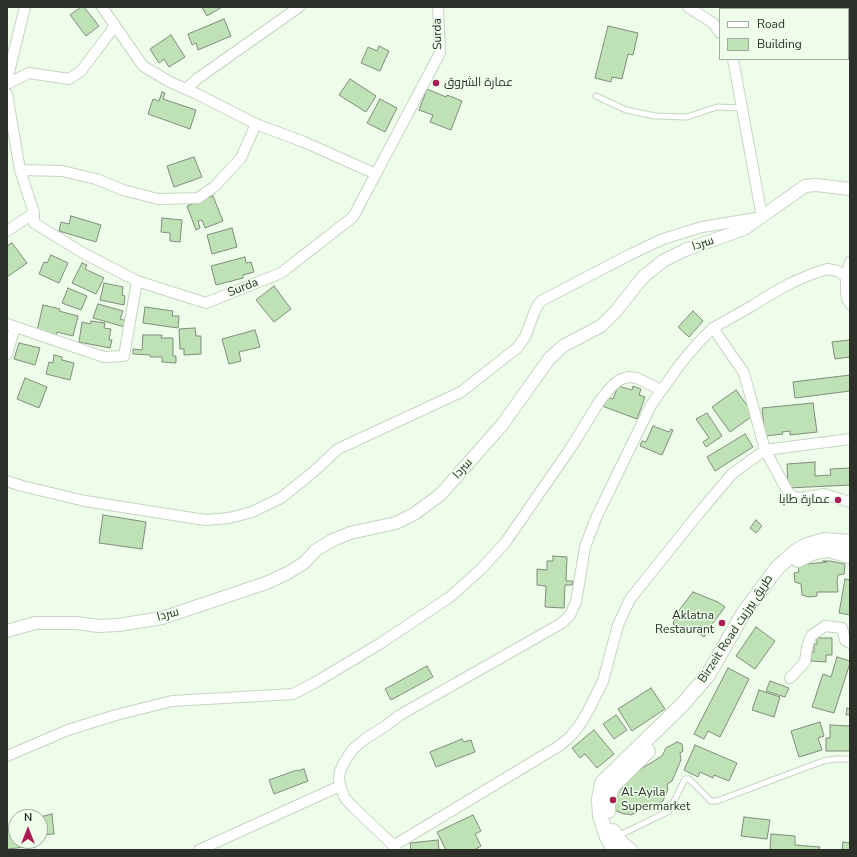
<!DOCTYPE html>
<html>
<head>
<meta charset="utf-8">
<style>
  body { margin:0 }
  #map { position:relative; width:857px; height:857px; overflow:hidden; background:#edfde9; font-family:"Nunito Sans",sans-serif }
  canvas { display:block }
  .frame { position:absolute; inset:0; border:8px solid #2c322a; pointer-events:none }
  .legend { position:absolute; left:719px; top:8px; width:130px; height:52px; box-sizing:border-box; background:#edfde9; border:1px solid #a0ac9d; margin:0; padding:5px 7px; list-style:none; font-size:12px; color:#2c322a }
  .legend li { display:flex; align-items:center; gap:8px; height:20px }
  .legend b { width:20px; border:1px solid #a0ac9d }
  .north { position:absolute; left:8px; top:809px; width:40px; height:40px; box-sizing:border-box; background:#edfde9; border:1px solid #a0ac9d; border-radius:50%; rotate:0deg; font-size:11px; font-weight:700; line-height:16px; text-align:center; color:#2c322a }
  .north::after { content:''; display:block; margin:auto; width:14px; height:18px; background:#ab1c57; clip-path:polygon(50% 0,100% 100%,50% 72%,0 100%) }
</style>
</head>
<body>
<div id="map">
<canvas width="857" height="857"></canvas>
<div class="frame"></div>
<ul class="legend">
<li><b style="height:5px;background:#fff"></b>Road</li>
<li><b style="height:11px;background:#bee1b5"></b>Building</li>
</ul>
<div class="north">N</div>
</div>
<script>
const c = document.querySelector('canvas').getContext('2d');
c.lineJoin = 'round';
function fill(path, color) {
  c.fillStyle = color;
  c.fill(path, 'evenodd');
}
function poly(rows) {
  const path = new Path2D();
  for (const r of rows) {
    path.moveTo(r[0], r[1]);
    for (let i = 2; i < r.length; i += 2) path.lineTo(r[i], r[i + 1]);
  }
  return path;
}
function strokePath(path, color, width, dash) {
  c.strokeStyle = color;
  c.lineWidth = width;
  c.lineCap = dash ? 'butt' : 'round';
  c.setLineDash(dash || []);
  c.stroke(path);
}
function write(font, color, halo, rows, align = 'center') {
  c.font = font + ' "Nunito Sans",Cairo,sans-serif';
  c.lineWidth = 3;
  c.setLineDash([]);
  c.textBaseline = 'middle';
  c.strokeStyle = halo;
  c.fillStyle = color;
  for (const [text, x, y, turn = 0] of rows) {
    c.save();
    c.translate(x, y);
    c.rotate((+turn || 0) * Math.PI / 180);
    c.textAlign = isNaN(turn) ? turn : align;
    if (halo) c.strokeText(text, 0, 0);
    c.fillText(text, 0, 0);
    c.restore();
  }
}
const building = poly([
  [81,7,84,7,99,26,86,36,70,15,81,7],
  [202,7,222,7,207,16,202,7],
  [224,19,231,36,198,50,196,43,192,45,188,34,224,19],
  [608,26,638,33,633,55,628,54,622,79,612,77,611,82,595,78,608,26],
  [171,35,185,57,169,67,164,59,159,63,150,49,171,35],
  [379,46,389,51,380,71,361,63,368,47,377,51,379,46],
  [350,79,376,96,366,112,339,95,350,79],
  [427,89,446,97,447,95,462,101,451,130,430,122,433,115,419,110,427,89],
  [162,92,165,93,163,99,196,110,190,129,148,114,153,99,159,101,162,92],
  [380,99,397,108,385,132,367,123,380,99],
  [194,157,202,177,174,187,167,166,194,157],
  [213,196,223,221,205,228,202,220,198,221,200,228,196,230,187,206,213,196],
  [71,216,101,225,96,242,59,231,61,222,69,224,71,216],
  [162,218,182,220,180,242,170,241,170,233,161,232,162,218],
  [232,228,237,247,212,254,207,235,232,228],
  [12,243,27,263,7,277,7,246,12,243],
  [51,255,68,263,59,283,39,274,44,262,47,263,51,255],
  [245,257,246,263,251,262,254,272,243,275,243,278,216,285,211,266,245,257],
  [82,263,87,265,85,269,104,278,96,294,72,283,82,263],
  [104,283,123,287,122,295,125,296,124,305,100,300,104,283],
  [274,286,291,309,274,322,256,300,274,286],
  [68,288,87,296,81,310,62,303,68,288],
  [98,304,123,311,120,319,127,321,125,327,93,318,98,304],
  [43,305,60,309,59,311,78,316,73,336,57,332,56,336,37,331,43,305],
  [145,307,173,311,172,316,179,316,178,328,143,323,145,307],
  [693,311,703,321,689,337,678,327,693,311],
  [91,321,105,323,104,328,111,329,109,340,112,340,110,348,79,342,82,322,90,324,91,321],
  [195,328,196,336,201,336,201,354,184,355,184,349,180,349,179,329,195,328],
  [255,330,260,347,239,352,241,361,229,364,222,339,255,330],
  [143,335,162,335,161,338,173,338,173,356,176,356,176,363,162,362,162,357,150,357,150,355,133,354,133,349,142,350,143,335],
  [850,340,850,357,835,359,832,342,850,340],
  [19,343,40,348,35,365,14,359,19,343],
  [54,355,62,357,62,360,74,363,70,380,46,374,49,362,53,363,54,355],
  [850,375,850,391,795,398,793,382,850,375],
  [25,378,47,387,39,408,17,399,25,378],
  [618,386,632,390,633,386,641,389,639,395,645,397,637,419,602,406,606,397,613,399,618,386],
  [736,390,754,415,730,432,712,407,736,390],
  [813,403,817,432,790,435,790,431,782,432,783,434,765,436,762,408,813,403],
  [707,413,722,436,706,447,703,442,709,438,696,419,707,413],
  [653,426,669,432,671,429,673,430,662,455,640,446,642,441,646,442,653,426],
  [745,434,753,447,715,471,707,457,745,434],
  [815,462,815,476,831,475,830,469,850,468,850,485,788,488,787,464,815,462],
  [103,515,146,522,142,549,99,543,103,515],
  [756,520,762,526,756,533,750,528,756,520],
  [553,556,567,557,566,581,573,581,572,585,565,585,564,608,545,607,546,586,537,585,537,569,547,570,547,561,553,561,553,556],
  [823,561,830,561,845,564,844,574,838,575,837,581,838,592,817,592,817,596,809,597,802,595,801,584,795,582,794,573,799,572,798,565,827,562,823,561],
  [845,579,850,580,850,615,839,613,845,579],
  [693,592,718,602,725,607,710,627,704,637,692,629,684,626,682,629,673,624,677,613,693,592],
  [756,627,775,641,755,669,736,656,756,627],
  [817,638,832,638,832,655,826,655,826,662,811,661,811,652,814,652,814,644,817,644,817,638],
  [837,657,850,661,850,663,834,713,812,707,823,674,831,677,837,657],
  [427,666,433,677,391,700,385,689,427,666],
  [728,668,749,679,720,737,708,731,704,739,694,734,728,668],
  [770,681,789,688,785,697,766,691,770,681],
  [651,688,665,709,632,731,618,709,651,688],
  [759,690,780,697,774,717,752,710,759,690],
  [847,708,850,709,850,715,846,715,847,708],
  [616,715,627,730,614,739,603,724,616,715],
  [820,722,824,736,818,738,822,750,799,757,791,731,820,722],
  [830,725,850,726,850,751,826,751,826,738,830,738,830,725],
  [594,730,614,754,597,768,585,754,580,758,572,748,594,730],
  [462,739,464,742,471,740,475,752,436,767,430,752,462,739],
  [677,742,682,744,683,751,680,753,681,760,672,781,667,784,668,789,663,801,650,808,640,810,631,815,627,814,624,814,612,809,616,792,624,787,628,777,662,756,666,748,677,742],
  [695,745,737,763,729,781,714,775,713,778,700,772,698,777,684,770,695,745],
  [304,769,308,781,274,794,269,780,297,770,298,771,304,769],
  [52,814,54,834,40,835,40,817,52,814],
  [473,815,481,831,475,834,481,846,474,850,446,850,437,832,473,815],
  [744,817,770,820,767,839,741,836,744,817],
  [16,827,16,841,37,841,37,846,7,849,7,828,16,827],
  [771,834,795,836,795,845,820,847,819,850,770,850,771,834],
  [438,840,439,850,411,850,410,843,438,840],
  [843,842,850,843,850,850,842,850,843,842]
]);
const service = poly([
  [596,96,626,110,655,116,687,117,717,107,741,108],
  [618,836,669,811,685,779,689,779,711,801,717,801,823,761,836,759,850,759]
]);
const minor = poly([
  [102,7,143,66,170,82,197,94,256,124,304,142,376,174],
  [688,7,713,23,720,33],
  [7,80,25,7],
  [7,84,29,73,69,79,81,71,115,26],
  [186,89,197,79,299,7],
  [7,94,20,170,34,213,34,223,83,253,137,281,206,303,281,273,353,217,440,53,438,7],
  [20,170,62,171,96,179,123,190,158,199,198,198,214,187,241,158,256,124],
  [7,231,34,213],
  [850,262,846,277,846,292,847,299,850,304],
  [7,324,104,357,124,356,137,281],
  [713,328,744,373,765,450,788,492,793,497,801,498,824,494,850,502],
  [7,354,15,327],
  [7,481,22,486,85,501,205,520,229,518,252,512,281,498,312,473,338,449,461,392,517,348,525,337,536,308,541,301,629,255,663,239,702,227,762,217,733,59],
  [790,678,805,662,807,647,811,636,825,626,842,628,845,640,850,643],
  [7,756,68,730,116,715,172,701,293,694,316,682,381,643,450,597,481,569,505,543,570,449,601,399,612,386,619,380,628,377,637,378,661,390],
  [393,846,559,746,570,737,579,726,588,711,603,681,618,625,630,599,699,513,732,474,765,450,850,439],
  [199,850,340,786],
  [396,850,390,842,353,807,345,798,341,789,339,779,340,771,345,761,353,749,365,739,387,725,400,715,562,623,570,615,576,602,585,547,596,518,651,405,681,363,698,343,713,328,752,306,771,294,791,283,812,274,827,269,838,271,846,277]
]);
const tertiary = poly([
  [7,631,35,623,77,623,98,626,118,625,162,618,266,583,286,574,304,563,316,550,333,540,350,533,396,523,414,514,440,495,502,425,549,359,563,346,601,326,616,311,643,277,663,261,685,250,744,229,805,186,816,185,850,189]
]);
const secondary = poly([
  [798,560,815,552,829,550,850,556],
  [608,811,608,801,612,787,648,751],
  [613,831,621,843,630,850],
  [615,850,607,837,600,816,599,799,602,783,683,704,708,675,743,614,777,568,796,551,807,545,825,540,850,542]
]);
const markers = [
  [436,83,4,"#ab1c57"],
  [838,500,4,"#ab1c57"],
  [722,623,4,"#ab1c57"],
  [613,800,4,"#ab1c57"]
];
const streetNames = [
  ["Surda",438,34,-91],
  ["سردا",703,244,-19],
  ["Surda",243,288,-22],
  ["سردا",463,469,-48],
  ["سردا",168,615,-15],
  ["Birzeit Road طريق بيرزيت",736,629,-57]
];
const poiNames = [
  ["عمارة الشروق",444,83],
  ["عمارة طابا",830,500,"right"],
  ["Aklatna",714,616,"right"],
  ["Restaurant",714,630,"right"],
  ["Al-Ayila",621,793],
  ["Supermarket",621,807]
];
fill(building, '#bee1b5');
strokePath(building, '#808d7c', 1);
strokePath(service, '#c6d5c2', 7);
strokePath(minor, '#c6d5c2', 12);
strokePath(tertiary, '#c6d5c2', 14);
strokePath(secondary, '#c6d5c2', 16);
strokePath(service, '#fff', 5);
strokePath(minor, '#fff', 10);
strokePath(tertiary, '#fff', 12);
strokePath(secondary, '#fff', 14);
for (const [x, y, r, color] of markers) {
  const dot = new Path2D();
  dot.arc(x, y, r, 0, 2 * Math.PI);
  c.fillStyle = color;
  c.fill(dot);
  strokePath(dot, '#edfde9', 1.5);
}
write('12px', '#2c322a', '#edfde9', streetNames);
write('12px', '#2c322a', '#edfde9', poiNames, 'left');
</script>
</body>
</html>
